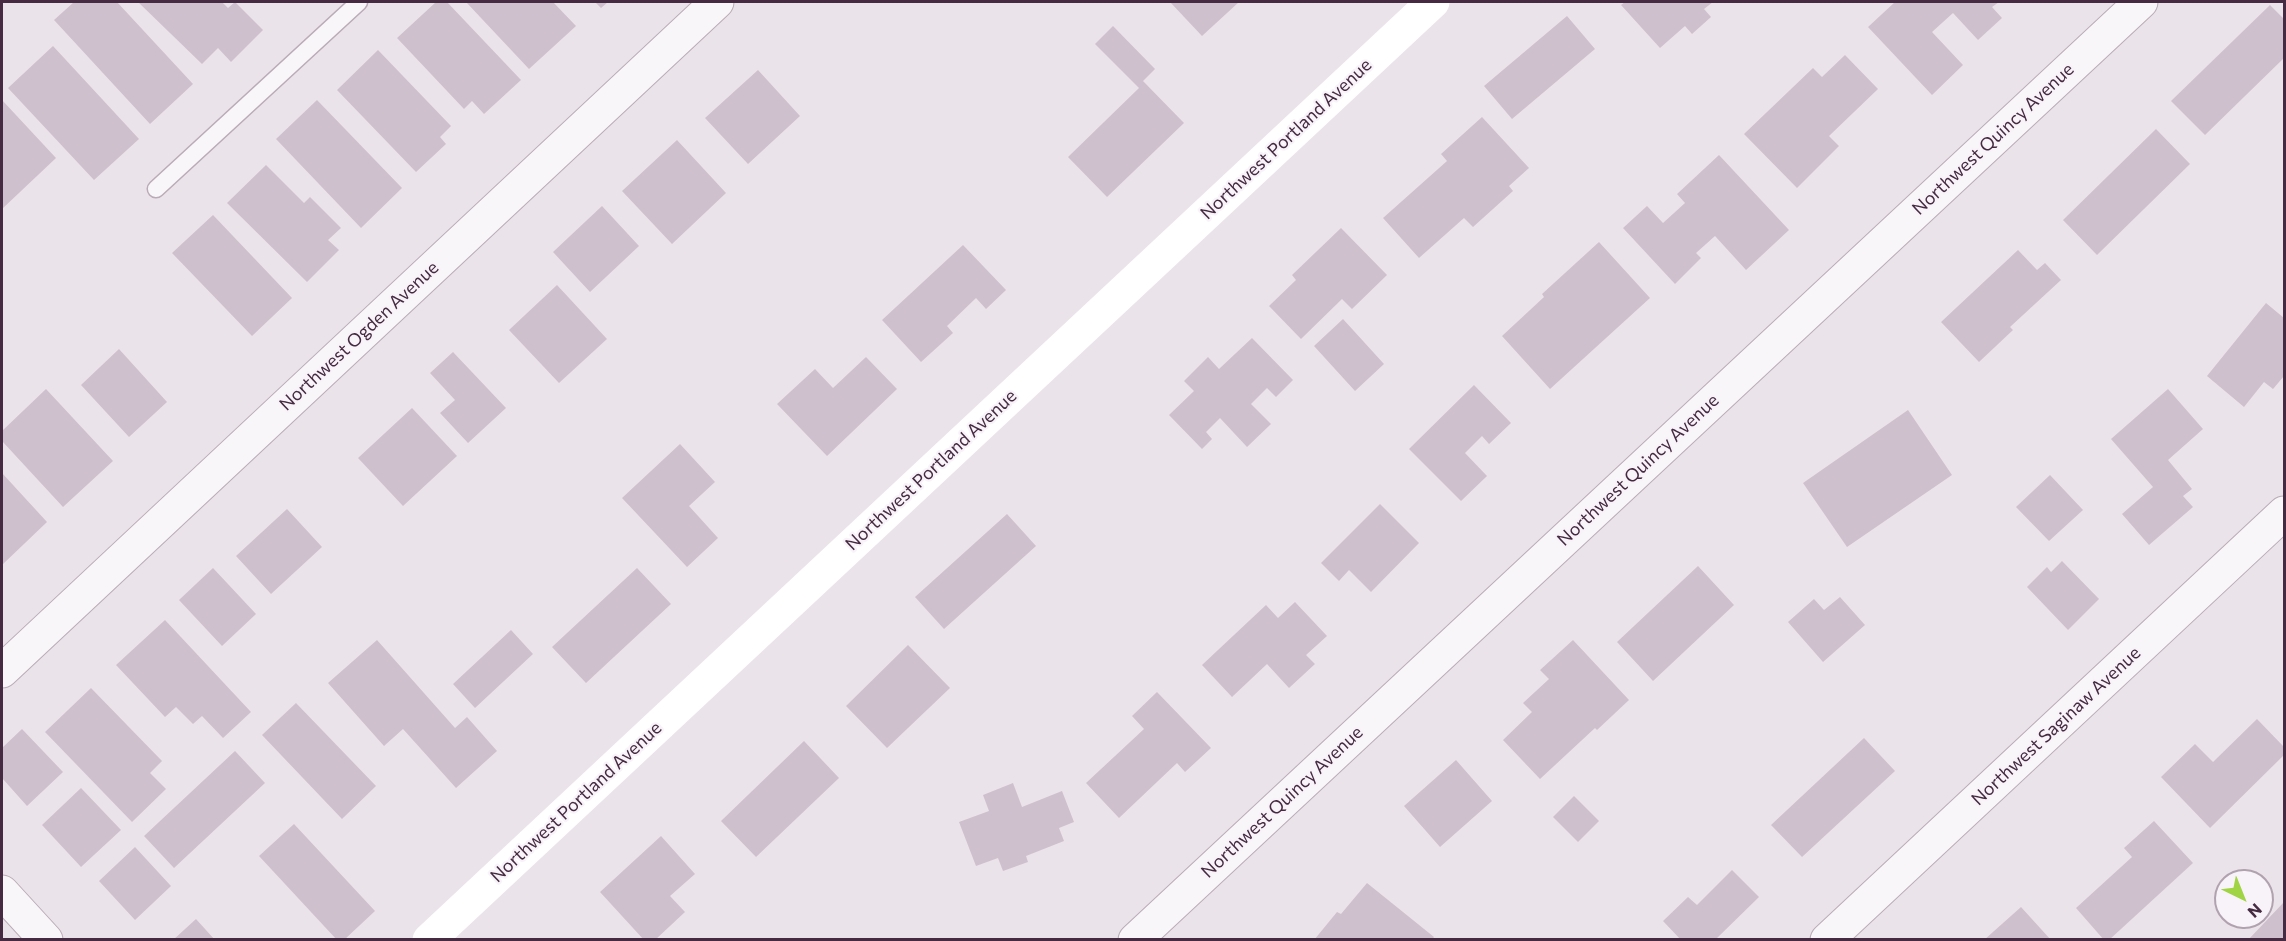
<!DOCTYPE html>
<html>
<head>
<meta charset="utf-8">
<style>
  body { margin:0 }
  #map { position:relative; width:2286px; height:941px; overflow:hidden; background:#ebe3ea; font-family:Commissioner,sans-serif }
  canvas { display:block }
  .frame { position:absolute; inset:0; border:3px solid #452a41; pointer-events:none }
  .north { position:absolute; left:2214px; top:869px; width:60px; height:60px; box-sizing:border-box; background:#f8f3f8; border:2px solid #b0a3af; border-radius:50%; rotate:137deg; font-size:16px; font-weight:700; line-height:24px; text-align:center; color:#452a41 }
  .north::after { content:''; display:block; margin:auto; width:21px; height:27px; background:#a0d444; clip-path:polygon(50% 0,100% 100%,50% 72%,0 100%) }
</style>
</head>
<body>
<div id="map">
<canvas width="2286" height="941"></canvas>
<div class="frame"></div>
<div class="north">N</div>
</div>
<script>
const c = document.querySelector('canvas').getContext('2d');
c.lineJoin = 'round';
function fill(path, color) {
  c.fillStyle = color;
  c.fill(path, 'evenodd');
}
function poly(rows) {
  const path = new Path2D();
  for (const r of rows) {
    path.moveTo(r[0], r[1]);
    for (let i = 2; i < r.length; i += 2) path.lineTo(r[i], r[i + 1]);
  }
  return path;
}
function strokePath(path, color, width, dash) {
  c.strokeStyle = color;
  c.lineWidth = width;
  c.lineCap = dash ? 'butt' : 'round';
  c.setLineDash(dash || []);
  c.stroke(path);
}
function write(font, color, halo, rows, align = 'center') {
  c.font = font + ' Commissioner,sans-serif';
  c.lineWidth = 4.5;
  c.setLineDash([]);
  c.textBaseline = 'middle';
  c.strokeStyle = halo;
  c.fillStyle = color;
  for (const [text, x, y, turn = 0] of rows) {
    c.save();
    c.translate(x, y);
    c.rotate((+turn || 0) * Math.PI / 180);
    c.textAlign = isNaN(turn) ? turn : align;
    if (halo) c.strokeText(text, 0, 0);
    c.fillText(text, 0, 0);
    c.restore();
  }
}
const building = poly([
  [74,2,117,2,193,84,150,124,54,20],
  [138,2,222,2,228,8,235,2,263,30,231,62,218,48,202,64],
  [436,2,447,2,521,80,484,114,472,101,464,109,397,38],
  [466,2,553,2,576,26,529,69],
  [595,2,608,2,601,8],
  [1170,2,1239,2,1202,36],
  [1625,2,1713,2,1704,9,1711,17,1692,34,1685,26,1660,48,1621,5],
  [1895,2,1999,2,1992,7,2002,18,1978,40,1953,13,1932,32,1963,65,1932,95,1868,27],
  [2270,5,2284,19,2284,58,2205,135,2171,101],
  [1567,16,1595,49,1512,119,1484,86],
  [1113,26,1155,69,1143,81,1184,123,1107,197,1068,157,1139,88,1095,44],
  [53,46,139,139,94,180,8,88],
  [378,50,451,126,440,137,446,144,416,172,337,90],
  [1845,55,1878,89,1829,136,1839,146,1797,188,1744,134,1813,68,1822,77],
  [758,70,800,116,748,164,705,118],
  [2,100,56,158,2,209],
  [317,100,402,188,361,228,276,139],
  [1482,117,1529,168,1509,186,1513,191,1473,227,1464,218,1419,258,1383,218,1447,161,1441,154],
  [2156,129,2190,164,2097,255,2063,220],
  [677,140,726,193,672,244,622,191],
  [1719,155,1789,230,1746,270,1715,236,1696,253,1701,258,1675,284,1623,228,1647,206,1663,223,1685,203,1677,194],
  [266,165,304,203,310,197,341,228,328,240,339,250,307,282,227,203],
  [602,206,639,246,590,292,553,252],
  [213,215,292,298,252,336,172,253],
  [1341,228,1387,275,1352,309,1342,299,1301,339,1269,306,1296,280,1292,275],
  [1599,242,1650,298,1550,389,1502,336,1544,297,1542,294],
  [963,245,1006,290,986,309,976,298,947,326,953,333,921,362,882,320],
  [2018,250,2037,270,2045,263,2061,280,2010,327,2013,330,1979,362,1941,322],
  [557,285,607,339,559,383,509,330],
  [2266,303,2284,318,2284,376,2273,389,2264,382,2244,407,2207,376],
  [1343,319,1384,364,1355,391,1314,346],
  [1252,338,1293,380,1276,397,1267,388,1251,404,1271,424,1247,447,1220,418,1206,432,1212,439,1202,449,1169,415,1194,391,1184,381,1208,357,1219,369],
  [119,349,167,402,129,437,81,385],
  [453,352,506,408,468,443,440,413,455,400,430,373],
  [866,357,897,389,827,456,777,404,815,369,833,388],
  [1474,385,1511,423,1489,444,1482,436,1465,453,1487,476,1461,501,1409,449],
  [46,389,113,461,63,507,2,441,2,431],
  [2168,389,2203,429,2168,460,2192,489,2183,496,2193,507,2149,545,2122,514,2153,487,2111,439],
  [412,408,457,456,403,506,358,458],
  [1908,410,1952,475,1847,547,1803,483],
  [680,444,715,482,689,506,718,538,687,567,622,498],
  [2,473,47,522,2,565],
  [2050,475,2083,510,2049,541,2016,507],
  [1380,504,1419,543,1371,592,1349,570,1339,581,1321,563],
  [287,509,322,547,271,594,236,556],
  [1007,514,1036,546,944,629,915,597],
  [2062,561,2099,599,2068,630,2027,587,2047,567,2051,572],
  [1698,566,1734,605,1653,681,1617,642],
  [213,568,256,614,222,646,179,600],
  [637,568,671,604,586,683,552,647],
  [1840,597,1865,625,1823,662,1788,622,1814,599,1824,610],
  [1295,602,1327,636,1306,655,1315,664,1289,688,1267,664,1232,697,1202,665,1266,605,1278,618],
  [165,620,251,712,223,738,202,716,193,724,176,707,165,717,116,665],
  [511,630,533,654,475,708,453,684],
  [377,640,455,728,467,717,497,751,456,788,403,729,384,746,328,683],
  [1573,640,1629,700,1597,730,1595,728,1540,779,1503,740,1532,712,1523,703,1549,679,1540,670],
  [908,645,950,688,887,748,846,706],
  [91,688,162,761,150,773,166,789,132,822,45,732],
  [1157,692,1211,748,1185,772,1177,763,1119,818,1086,783,1144,729,1132,716],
  [296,703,376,786,342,819,262,735],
  [2257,719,2284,747,2284,755,2210,828,2161,777,2195,744,2213,762],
  [22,729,63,772,27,806,2,778,2,748],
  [1864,738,1895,771,1802,857,1771,825],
  [804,741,839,778,756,857,721,821],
  [235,751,265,783,174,868,144,836],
  [1456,760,1492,801,1440,847,1404,806],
  [1013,783,1022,807,1062,791,1074,822,1059,828,1064,841,1026,856,1028,862,1003,871,998,858,976,866,959,822,989,811,983,795],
  [81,788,121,830,81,867,42,825],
  [1574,796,1599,821,1578,842,1553,817],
  [2154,821,2193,863,2109,940,2104,940,2076,908,2132,857,2124,848],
  [294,824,375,911,344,940,337,940,259,856],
  [661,836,695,874,670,896,685,912,655,940,644,940,600,892],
  [135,847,171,886,135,920,99,881],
  [1732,870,1759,897,1715,940,1681,940,1663,921,1688,897,1697,905],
  [1367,883,1434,937,1432,940,1314,940,1337,912,1341,914],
  [2284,902,2284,940,2248,940],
  [2021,907,2051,940,1984,940],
  [196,919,215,940,173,940]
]);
const lane = poly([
  [156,189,359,2]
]);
const street = poly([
  [2,671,717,2],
  [2,892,46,940],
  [1135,940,2141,2],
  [1827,940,2284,513]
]);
const secondary = poly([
  [429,940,1433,2]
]);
const streetNames = [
  ["Northwest Portland Avenue",1286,139,-43],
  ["Northwest Quincy Avenue",1993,139,-43],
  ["Northwest Ogden Avenue",359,336,-43],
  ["Northwest Portland Avenue",931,470,-43],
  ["Northwest Quincy Avenue",1638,470,-43],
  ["Northwest Saginaw Avenue",2056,726,-43],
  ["Northwest Portland Avenue",576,802,-43],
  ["Northwest Quincy Avenue",1282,802,-43]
];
fill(building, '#cfc0cd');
strokePath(lane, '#b9acb7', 19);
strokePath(street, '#b9acb7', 35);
strokePath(lane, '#f9f6f9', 16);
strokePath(street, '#f9f6f9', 33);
strokePath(secondary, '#fff', 33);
write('18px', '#452a41', '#f8f3f8', streetNames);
</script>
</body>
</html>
